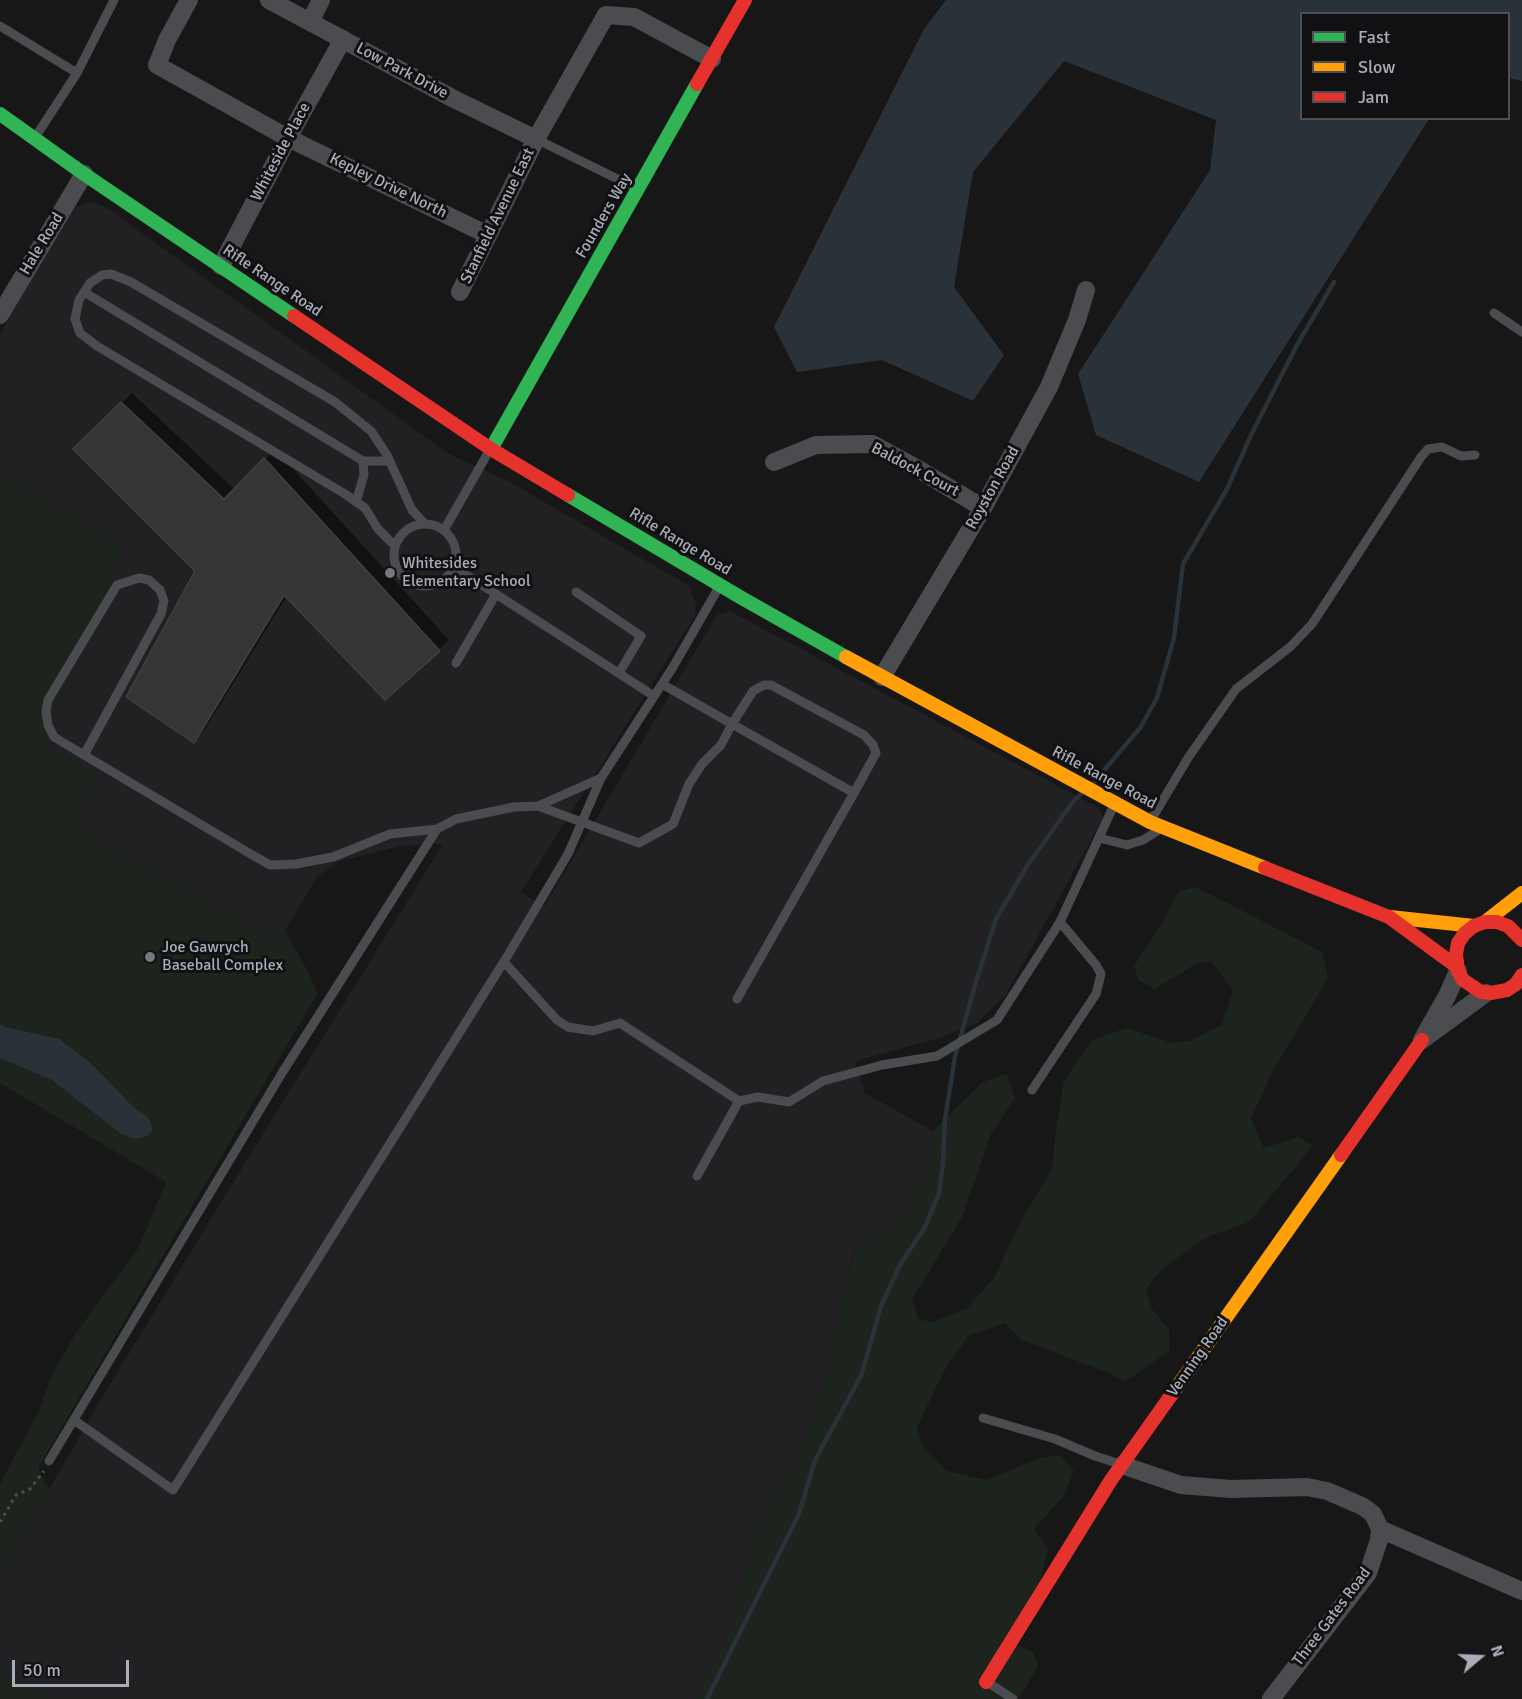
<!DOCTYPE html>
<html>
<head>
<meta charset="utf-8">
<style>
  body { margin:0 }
  #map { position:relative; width:1522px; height:1699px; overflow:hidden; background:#171717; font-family:Signika,sans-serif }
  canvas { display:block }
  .legend { position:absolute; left:1300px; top:12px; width:210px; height:108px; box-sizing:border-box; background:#111113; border:2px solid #4d4f55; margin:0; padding:8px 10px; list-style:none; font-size:18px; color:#a8adb8 }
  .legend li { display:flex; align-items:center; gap:12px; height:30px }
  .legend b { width:30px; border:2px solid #4d4f55 }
  .north { position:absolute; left:1450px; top:1627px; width:60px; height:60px; -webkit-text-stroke:4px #111113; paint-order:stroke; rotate:71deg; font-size:16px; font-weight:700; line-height:24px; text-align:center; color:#a8adb8 }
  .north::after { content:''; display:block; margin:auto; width:21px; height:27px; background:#a8adb8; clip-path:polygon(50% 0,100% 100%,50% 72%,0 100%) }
  .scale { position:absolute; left:12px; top:1660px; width:117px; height:27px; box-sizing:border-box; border:3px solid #a8adb8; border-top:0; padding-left:8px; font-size:18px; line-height:21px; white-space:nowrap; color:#a8adb8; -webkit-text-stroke:4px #111113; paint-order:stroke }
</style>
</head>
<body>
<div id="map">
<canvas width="1522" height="1699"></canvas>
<ul class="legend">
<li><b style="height:8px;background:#30b455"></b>Fast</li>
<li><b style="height:8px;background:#ff9f0a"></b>Slow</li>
<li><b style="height:8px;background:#e5322d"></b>Jam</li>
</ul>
<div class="north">N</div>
<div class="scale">50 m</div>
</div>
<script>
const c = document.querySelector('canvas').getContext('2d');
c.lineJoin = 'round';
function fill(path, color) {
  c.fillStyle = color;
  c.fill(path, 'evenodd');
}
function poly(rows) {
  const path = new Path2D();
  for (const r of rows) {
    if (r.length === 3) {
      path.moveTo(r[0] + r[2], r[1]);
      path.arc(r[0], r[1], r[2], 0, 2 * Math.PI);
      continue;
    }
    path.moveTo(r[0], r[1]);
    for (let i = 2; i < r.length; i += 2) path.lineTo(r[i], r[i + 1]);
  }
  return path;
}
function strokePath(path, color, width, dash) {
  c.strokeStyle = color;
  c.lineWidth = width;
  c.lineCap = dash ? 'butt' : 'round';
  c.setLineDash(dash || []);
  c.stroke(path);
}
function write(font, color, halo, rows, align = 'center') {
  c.font = font + ' Signika,sans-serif';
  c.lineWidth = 6;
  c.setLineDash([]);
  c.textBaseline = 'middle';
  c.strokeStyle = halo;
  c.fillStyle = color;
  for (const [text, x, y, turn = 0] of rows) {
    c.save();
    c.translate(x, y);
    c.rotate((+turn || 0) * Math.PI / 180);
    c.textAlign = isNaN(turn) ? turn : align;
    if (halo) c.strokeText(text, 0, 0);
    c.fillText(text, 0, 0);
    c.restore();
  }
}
const built = poly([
  [93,202,106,207,449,454,508,481,689,586,696,604,695,616,521,892,544,907,717,615,730,611,1099,808,1103,818,1005,996,977,1023,936,1039,855,1061,865,1093,933,1131,927,1171,900,1222,855,1251,842,1294,830,1368,797,1462,767,1516,749,1543,744,1576,728,1633,694,1699,52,1699,0,1672,0,1575,100,1401,261,1137,443,844,401,846,338,862,317,877,285,931,275,940,79,830,41,744,123,551,118,541,0,476,0,334,71,208]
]);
const green = poly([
  [0,476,119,541,123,551,41,744,98,775,74,816,79,830,275,940,285,931,310,975,317,994,38,1468,44,1482,50,1488,0,1575,0,1484,39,1411,51,1376,74,1336,139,1247,166,1182,0,1083],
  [1196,887,1322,952,1328,978,1274,1069,1251,1118,1264,1148,1298,1137,1313,1146,1249,1222,1207,1237,1162,1269,1146,1289,1152,1309,1169,1330,1170,1350,1125,1382,1109,1373,1022,1340,1005,1323,968,1336,944,1371,917,1427,924,1449,947,1471,987,1480,1039,1458,1059,1455,1074,1471,1064,1496,1034,1529,1048,1549,1040,1581,1004,1640,1033,1652,1038,1667,1018,1699,694,1699,728,1633,744,1576,749,1543,767,1516,797,1462,830,1368,842,1294,856,1250,900,1222,927,1171,933,1131,983,1082,1007,1074,1015,1098,991,1134,962,1217,912,1300,918,1319,932,1322,967,1308,994,1278,1020,1223,1052,1169,1056,1130,1064,1081,1092,1040,1127,1028,1172,1043,1192,1040,1222,1025,1233,991,1211,961,1194,965,1155,989,1139,981,1134,966,1163,922,1179,891],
  [0,1672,52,1699,0,1699]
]);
const water = poly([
  [946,0,1522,0,1522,81,1509,78,1508,14,1302,14,1302,118,1429,119,1199,482,1096,435,1078,374,1210,170,1216,120,1064,61,973,172,954,287,1004,355,973,401,882,360,797,372,774,327,924,29],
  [0,1024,4,1027,59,1039,94,1066,133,1107,148,1117,153,1130,148,1136,135,1139,120,1133,52,1080,0,1058]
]);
const shadow = poly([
  [132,393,235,490,275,449,449,640,439,650,287,596,204,731,194,741,197,571,75,449]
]);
const stream = poly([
  [1095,781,1140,728,1157,698,1174,638,1183,564,1227,489,1251,435,1297,345,1334,282],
  [707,1699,799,1514,815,1460,861,1376,881,1306,901,1263,925,1227,939,1194,943,1162,945,1119,955,1057,975,985,996,919,1027,866,1072,803,1082,793]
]);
const building = poly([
  [121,402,224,499,264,458,440,651,385,700,284,595,194,743,126,697,195,571,73,449,121,402]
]);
const path = poly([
  [0,1522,16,1495,30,1489,44,1471]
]);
const lane = poly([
  [0,26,77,73,36,136],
  [77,73,114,0],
  [536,139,636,188],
  [84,292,363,461,390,461],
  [1494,313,1522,332],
  [356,502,364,475,363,461],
  [425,555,31],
  [444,530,489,451],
  [395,546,378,529,365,508,345,494,97,346,80,333,75,319,79,300,90,283,102,275,111,274,131,282,335,402,371,431,387,455,412,510,425,524],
  [454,567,654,696],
  [576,592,641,636,619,673],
  [456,663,496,594],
  [84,755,161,614,164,601,160,590,149,580,139,578,117,585,48,700,46,711,48,725,54,737,84,755,249,853,270,865,296,864,333,857,390,834,437,829],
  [538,806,601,778],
  [1151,820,1188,758,1236,689,1290,647,1312,624,1421,457,1428,449,1442,447,1461,456,1475,455],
  [1099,838,1127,845,1143,840,1159,830],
  [504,962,557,1020,568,1027,593,1031,620,1023,739,1101],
  [737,999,854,793],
  [1032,1090,1096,994,1101,974,1096,965,1060,922,1114,805],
  [697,1176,739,1101,758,1097,789,1102,823,1081,882,1065,937,1056,997,1020,1060,922],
  [983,1418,1055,1439,1095,1456,1120,1464],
  [74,1420,173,1490,508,955,568,854,601,778,673,667,719,587],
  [49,1461,282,1073,437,829,456,819,514,807,538,806,639,843,673,824,689,784,702,764,721,745,732,724,753,691,764,685,771,685,864,735,873,745,876,753,854,793,732,724,662,684],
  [989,1683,1013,1699]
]);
const street = poly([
  [189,0,167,40,157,65,288,138,488,235],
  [269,0,454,99,536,139],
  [310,22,321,0],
  [221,266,288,138,343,39],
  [460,292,536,139,606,15,634,17,712,59],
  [0,315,84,174],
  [774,462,816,445,872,444,918,469,983,508],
  [882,677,983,508,1049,387,1077,320,1086,290],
  [1458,971,1447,996,1422,1040,1486,993],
  [1122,1465,1181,1485,1231,1489,1307,1487,1327,1491,1362,1506,1373,1514,1380,1529,1379,1540,1368,1573,1271,1699],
  [1380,1529,1522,1591]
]);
const fast = poly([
  [0,114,84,174,294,316],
  [491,449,697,84],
  [568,495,740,597,846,657]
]);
const slow = poly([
  [846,657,1150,822,1265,868],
  [1390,917,1474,926],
  [1485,922,1522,893],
  [1172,1394,1341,1155]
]);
const jam = poly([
  [697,84,745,0],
  [294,316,491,449,568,495],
  [1265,868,1389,917,1456,966],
  [1522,940,1508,926,1497,922,1485,922,1474,926,1465,933,1458,943,1456,954,1458,971,1463,980,1481,992,1491,993,1507,990,1516,984,1522,975],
  [1341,1155,1422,1040],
  [986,1682,1111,1480,1172,1394]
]);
const markers = [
  [390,573,6,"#757880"],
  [150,957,6,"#757880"]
];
const streetNames = [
  ["Low Park Drive",402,71,28],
  ["Whiteside Place",281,152,-62],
  ["Kepley Drive North",388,186,26],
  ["Stanfield Avenue East",498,216,-64],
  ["Founders Way",604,216,-60],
  ["Hale Road",42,244,-59],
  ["Rifle Range Road",272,281,34],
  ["Baldock Court",915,470,28],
  ["Royston Road",993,488,-61],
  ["Rifle Range Road",680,542,31],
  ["Rifle Range Road",1104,778,28],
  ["Venning Road",1198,1357,-55],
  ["Three Gates Road",1332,1617,-53]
];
const poiNames = [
  ["Whitesides",402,564],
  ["Elementary School",402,582],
  ["Joe Gawrych",162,948],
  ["Baseball Complex",162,966]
];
fill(built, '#212123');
fill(green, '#1d241e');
fill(water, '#2a3239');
fill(shadow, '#0007');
strokePath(stream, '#2a3239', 4.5);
fill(building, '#353536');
strokePath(building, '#3f4043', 1.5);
strokePath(path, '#4d4e52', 3, [3, 4.5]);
strokePath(lane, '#4b4c50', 9);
strokePath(street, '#4b4c50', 18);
strokePath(fast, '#30b455', 14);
strokePath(slow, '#ff9f0a', 14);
strokePath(jam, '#e5322d', 14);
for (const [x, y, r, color] of markers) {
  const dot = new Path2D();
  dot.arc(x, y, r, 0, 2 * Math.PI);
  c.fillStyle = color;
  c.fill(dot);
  strokePath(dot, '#111113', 2);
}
write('16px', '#a8adb8', '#111113', streetNames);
write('16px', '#a8adb8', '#111113', poiNames, 'left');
</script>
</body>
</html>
